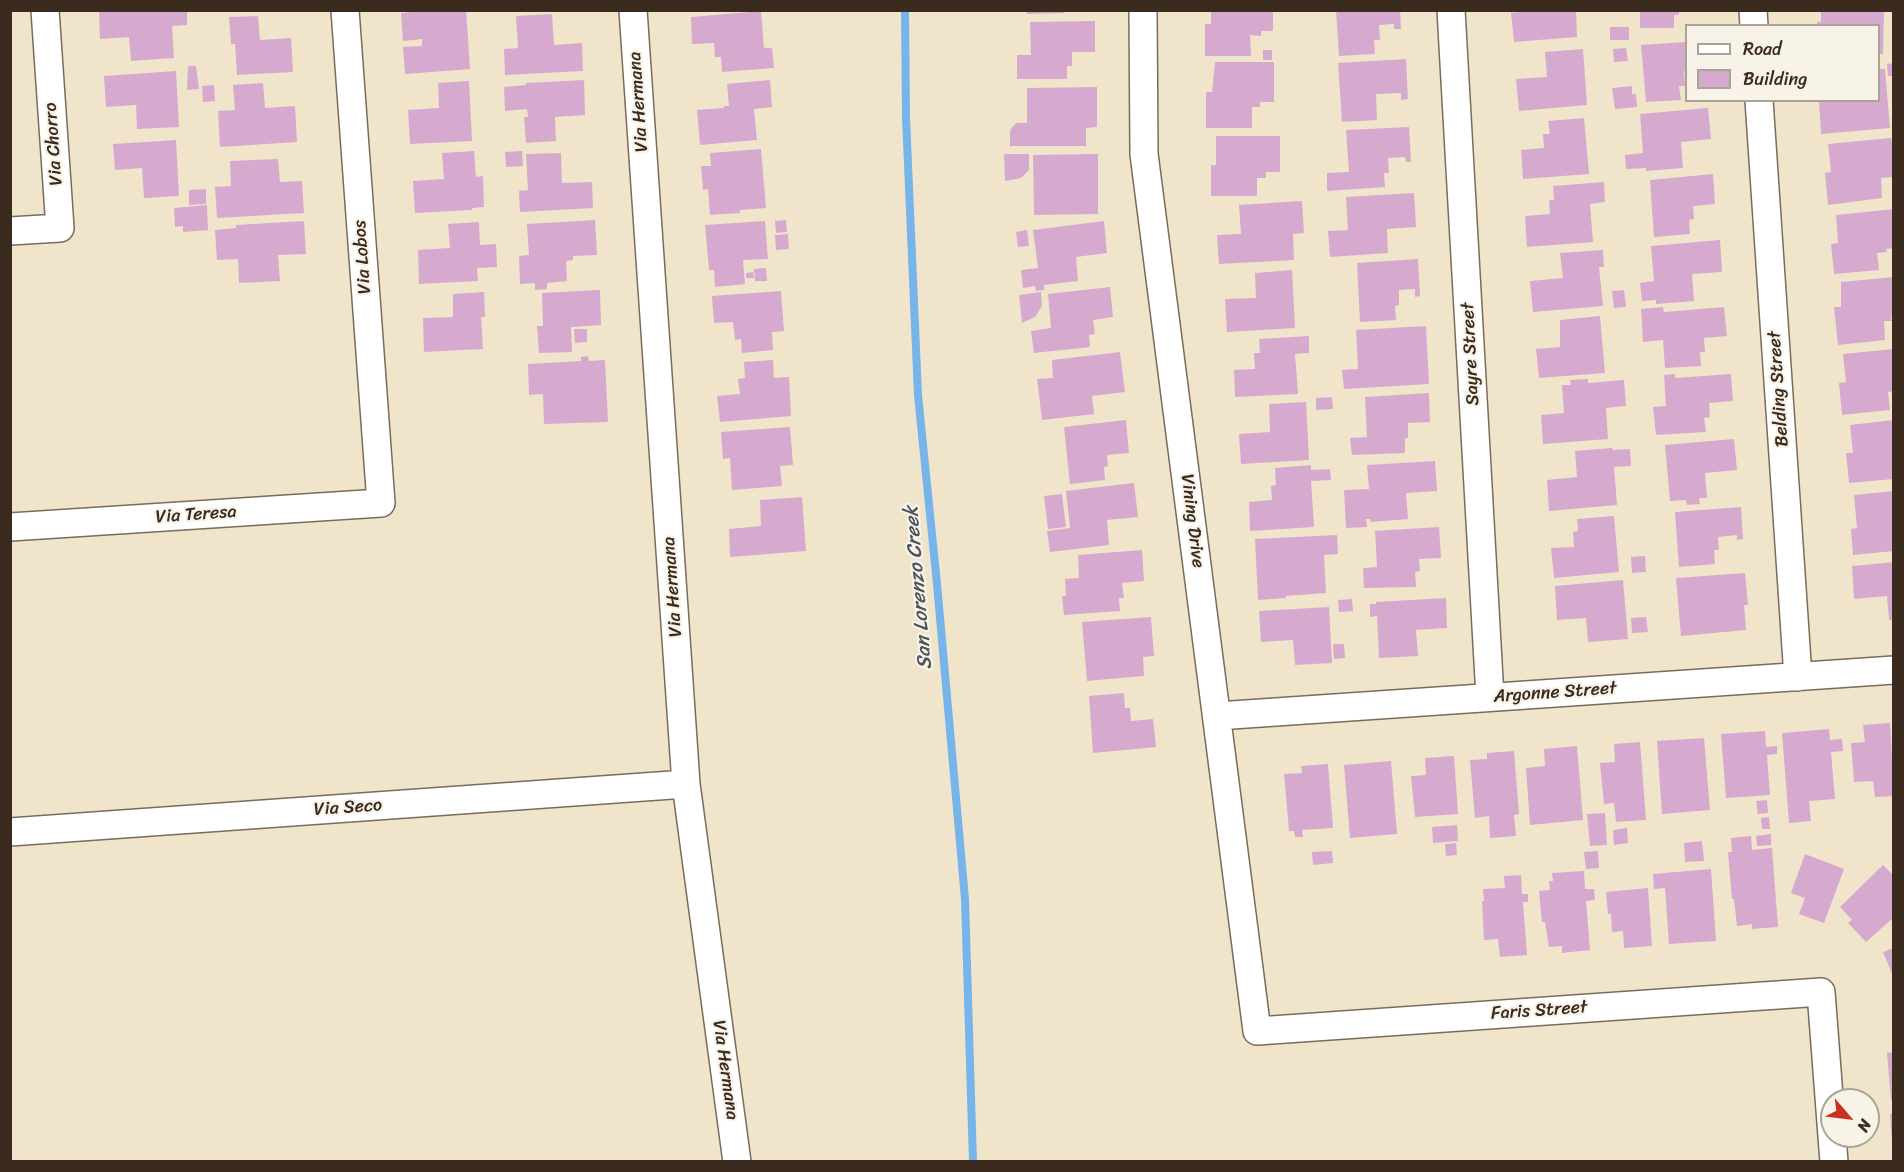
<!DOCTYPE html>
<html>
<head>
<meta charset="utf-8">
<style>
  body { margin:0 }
  #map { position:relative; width:1904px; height:1172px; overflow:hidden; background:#f0e5cb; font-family:Sriracha,sans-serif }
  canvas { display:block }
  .frame { position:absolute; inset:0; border:12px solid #3b2a1e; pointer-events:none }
  .legend { position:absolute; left:1685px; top:24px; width:195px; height:78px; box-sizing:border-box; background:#f7f3e8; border:2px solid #aca397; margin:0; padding:8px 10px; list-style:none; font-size:18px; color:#3b2a1e }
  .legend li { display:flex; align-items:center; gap:12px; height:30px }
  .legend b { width:30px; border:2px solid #aca397 }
  .north { position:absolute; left:1820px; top:1088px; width:60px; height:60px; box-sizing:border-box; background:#f7f3e8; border:2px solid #aca397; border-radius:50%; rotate:118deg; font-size:16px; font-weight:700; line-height:24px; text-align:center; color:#3b2a1e }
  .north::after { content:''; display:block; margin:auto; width:21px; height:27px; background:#c8321e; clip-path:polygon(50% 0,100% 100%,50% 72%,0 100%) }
</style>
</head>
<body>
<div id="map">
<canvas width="1904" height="1172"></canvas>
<div class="frame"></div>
<ul class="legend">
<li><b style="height:8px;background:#fff"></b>Road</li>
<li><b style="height:16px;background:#d6aacf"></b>Building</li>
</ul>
<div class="north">N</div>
</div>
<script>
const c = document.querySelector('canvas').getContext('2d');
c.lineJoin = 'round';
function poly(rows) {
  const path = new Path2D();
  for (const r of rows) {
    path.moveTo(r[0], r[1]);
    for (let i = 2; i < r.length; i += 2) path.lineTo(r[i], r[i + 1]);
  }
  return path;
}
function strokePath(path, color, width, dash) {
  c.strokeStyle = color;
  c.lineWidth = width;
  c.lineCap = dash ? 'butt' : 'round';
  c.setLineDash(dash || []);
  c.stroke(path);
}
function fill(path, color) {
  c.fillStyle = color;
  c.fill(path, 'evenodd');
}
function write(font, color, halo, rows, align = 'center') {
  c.font = font + ' Sriracha,sans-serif';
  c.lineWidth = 4.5;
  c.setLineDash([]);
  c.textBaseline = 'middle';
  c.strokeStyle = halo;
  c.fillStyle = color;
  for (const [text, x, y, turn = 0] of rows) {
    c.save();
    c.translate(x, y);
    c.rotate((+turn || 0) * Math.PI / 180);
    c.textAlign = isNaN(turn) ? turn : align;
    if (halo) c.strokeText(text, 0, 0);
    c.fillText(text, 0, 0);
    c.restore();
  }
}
const stream = poly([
  [905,10,906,118,918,395,937,584,965,899,973,1162]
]);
const building = poly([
  [99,10,187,10,187,25,172,26,174,58,131,61,129,37,100,39],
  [434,10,466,10,470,69,405,74,403,47,422,46,422,39,403,41,401,13],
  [1027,10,1064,10,1064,13,1027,14],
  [1211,10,1273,10,1273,31,1261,31,1261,36,1250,35,1251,56,1205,56,1205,24,1211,24],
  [1336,10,1400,10,1401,29,1394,29,1394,24,1379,25,1380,40,1374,40,1375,54,1339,56],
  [1534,10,1576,10,1577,37,1514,42,1511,13],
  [1640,10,1679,10,1679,15,1674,15,1674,28,1640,28],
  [1823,10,1884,10,1883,54,1878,54,1878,26,1817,26,1817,22,1821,22,1821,11],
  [761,11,764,48,772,48,774,68,722,72,721,57,715,57,714,43,692,44,691,17],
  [552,14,554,45,582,43,583,71,505,75,504,49,518,48,516,16],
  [258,16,260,40,291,38,293,72,237,75,235,44,231,44,229,17],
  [1095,21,1095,52,1072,52,1072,66,1067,66,1067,79,1017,79,1017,55,1031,55,1030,22],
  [1610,27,1629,27,1629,40,1610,40],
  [1686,42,1686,71,1684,71,1685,86,1679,86,1681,100,1646,102,1641,45],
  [1626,48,1628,61,1614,62,1613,49],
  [1583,49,1587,105,1519,111,1516,79,1547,77,1545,52],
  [1263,50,1272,50,1272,60,1263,60],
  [1406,59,1408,99,1401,100,1401,93,1376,94,1377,120,1342,122,1338,63],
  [1215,62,1274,62,1274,102,1260,102,1260,107,1252,107,1252,128,1206,128,1206,92,1212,92],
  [1894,63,1894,76,1888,76,1887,64],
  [188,66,196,66,199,89,187,90],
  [1878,69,1885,69,1890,128,1821,134,1819,100,1878,100],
  [176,71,179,127,137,129,136,105,106,107,104,76],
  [584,80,585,115,555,117,556,141,526,143,524,117,528,117,527,109,505,111,504,87,526,85,526,83],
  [770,80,772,107,754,109,757,140,700,145,697,110,724,108,724,106,729,106,727,84],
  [469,81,472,141,410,144,408,110,439,108,438,83],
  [263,83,265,108,295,106,297,142,220,147,218,111,235,110,233,85],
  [214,85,215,101,203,102,202,86],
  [1632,86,1632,94,1636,94,1637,107,1615,109,1612,88],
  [1097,87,1097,127,1086,128,1086,146,1010,146,1010,130,1016,123,1027,123,1027,88],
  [1708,108,1711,139,1681,142,1683,168,1646,171,1646,168,1626,169,1625,155,1643,153,1640,114],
  [1584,118,1589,174,1523,179,1521,150,1544,148,1543,134,1550,134,1548,121],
  [1409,127,1411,162,1406,162,1405,157,1388,158,1389,173,1384,173,1385,187,1327,191,1327,173,1349,172,1346,130],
  [1216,136,1280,136,1280,172,1266,172,1266,178,1257,178,1257,196,1211,196,1211,165,1216,165],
  [1891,138,1894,153,1894,177,1881,178,1882,198,1828,205,1825,173,1831,172,1828,144],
  [176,140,179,196,144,198,142,168,115,170,113,144],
  [761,149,766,208,740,210,740,213,710,215,708,189,703,190,701,166,711,166,710,153],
  [474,151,476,177,483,176,484,207,472,208,472,210,415,213,413,181,444,179,442,153],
  [522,151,523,166,506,167,505,152],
  [561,153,562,183,592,182,593,208,520,212,519,191,528,190,526,154],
  [1004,154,1029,154,1029,170,1021,178,1005,181],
  [1098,154,1098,214,1034,215,1033,155],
  [278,159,280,182,302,181,304,213,217,218,215,187,231,186,230,161],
  [1713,174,1715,204,1693,206,1694,219,1689,220,1690,234,1654,237,1650,180],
  [1604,182,1605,202,1590,204,1593,242,1527,247,1525,216,1550,214,1549,200,1554,200,1553,186],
  [206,189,206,204,189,205,189,190],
  [1414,193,1416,227,1387,229,1388,253,1330,257,1328,231,1348,230,1346,197],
  [1302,201,1304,233,1293,234,1294,260,1219,264,1217,235,1241,234,1239,205],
  [207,205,208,230,183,232,183,226,175,227,174,208],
  [1894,209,1894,248,1886,249,1887,252,1877,253,1879,270,1834,274,1831,244,1838,243,1836,215],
  [595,220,597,255,573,256,573,260,566,261,567,281,547,283,547,289,535,290,535,283,520,284,519,256,529,255,527,224],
  [786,220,787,232,776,233,775,221],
  [304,221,306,254,278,255,280,281,239,283,238,259,217,260,215,230,236,228,236,225],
  [765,221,768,259,743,260,745,284,715,287,714,270,709,270,705,225],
  [1104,221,1107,253,1076,257,1078,281,1044,285,1044,290,1036,291,1035,286,1023,288,1021,270,1038,268,1033,230],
  [479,222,480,245,496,244,497,267,477,268,478,281,419,284,418,250,450,248,448,224],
  [1027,230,1029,246,1018,247,1016,232],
  [788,234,789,249,776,250,775,235],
  [1720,240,1722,272,1692,274,1694,301,1656,304,1656,300,1642,301,1640,283,1654,281,1651,246],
  [1603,250,1604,267,1599,267,1603,306,1533,312,1530,281,1563,278,1560,253],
  [1418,259,1420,296,1415,297,1415,289,1399,290,1399,305,1395,306,1396,320,1360,322,1357,263],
  [766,268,767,281,755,281,754,269],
  [1292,270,1295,328,1227,332,1225,299,1256,298,1255,273],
  [753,272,754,278,746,278,746,273],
  [1894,277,1894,316,1891,316,1892,321,1884,321,1885,340,1838,345,1834,307,1841,307,1841,282],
  [1110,287,1113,317,1093,320,1095,334,1089,335,1090,347,1034,353,1031,331,1051,328,1048,294],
  [600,290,601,325,571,327,572,352,539,353,537,326,543,326,542,293],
  [1624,290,1626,307,1614,308,1612,291],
  [781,291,784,331,772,332,773,350,742,353,741,339,735,340,733,322,714,323,712,296],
  [484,292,485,317,481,317,483,349,424,352,423,318,453,317,453,294],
  [1041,292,1042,306,1035,317,1022,323,1019,295],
  [1663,307,1664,312,1724,307,1727,336,1704,338,1705,352,1700,352,1701,366,1665,368,1663,340,1643,342,1641,309],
  [1600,316,1605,373,1539,378,1536,349,1560,347,1560,320],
  [1426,326,1429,384,1344,389,1342,370,1358,369,1356,330],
  [574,329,587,329,587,342,575,343],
  [1309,336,1309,353,1295,354,1298,394,1235,397,1234,370,1255,369,1254,353,1260,353,1259,339],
  [1894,349,1894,391,1888,392,1890,410,1842,415,1839,383,1846,382,1843,354],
  [1120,352,1125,392,1092,396,1094,414,1042,420,1037,379,1053,378,1052,360],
  [588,356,589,361,605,360,608,422,544,424,543,394,529,395,528,364,581,361,581,357],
  [773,360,774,378,789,377,791,416,720,422,717,396,740,394,738,379,745,378,744,362],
  [1675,374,1675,378,1731,374,1733,401,1709,403,1710,417,1704,418,1706,432,1656,435,1653,407,1666,406,1664,375],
  [1588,379,1588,383,1624,380,1626,406,1606,408,1608,439,1543,444,1541,415,1564,413,1562,385,1571,385,1570,380],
  [1429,393,1430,422,1408,423,1408,438,1405,438,1405,453,1352,455,1350,438,1367,437,1365,397],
  [1332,397,1333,409,1316,410,1316,398],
  [1306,402,1309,460,1241,464,1239,434,1270,432,1269,404],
  [1126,420,1129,453,1107,455,1108,466,1104,467,1105,480,1070,484,1064,427],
  [1894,420,1894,462,1892,462,1894,479,1849,483,1846,453,1853,453,1850,425],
  [790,427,793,465,780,466,782,486,732,490,730,458,723,459,721,432],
  [1734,439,1737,470,1705,473,1707,498,1699,498,1700,504,1687,505,1686,500,1670,501,1665,445],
  [1612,448,1613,450,1630,449,1631,466,1614,467,1617,505,1549,511,1547,480,1577,477,1575,451],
  [1435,461,1437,491,1406,493,1408,519,1371,522,1370,519,1366,519,1367,527,1346,528,1344,490,1369,489,1367,465],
  [1311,465,1311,470,1330,469,1331,480,1311,481,1314,527,1250,531,1249,502,1272,500,1271,486,1276,485,1275,468],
  [1134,483,1138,517,1107,520,1109,545,1050,552,1047,531,1070,528,1066,491],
  [1894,491,1894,551,1853,555,1851,529,1857,528,1854,495],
  [1062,494,1066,527,1048,529,1044,496],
  [802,497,806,551,730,557,729,529,761,526,760,500],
  [1741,507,1743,539,1737,540,1737,535,1718,537,1719,550,1714,550,1715,564,1679,567,1675,512],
  [1614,516,1619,572,1554,578,1551,548,1574,547,1573,532,1578,531,1577,519],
  [1439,527,1441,558,1419,559,1420,571,1415,572,1416,587,1364,588,1363,568,1377,567,1375,531],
  [1337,535,1338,554,1324,555,1326,593,1286,596,1286,598,1258,600,1255,539],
  [1142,550,1144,581,1122,583,1124,598,1119,598,1120,611,1064,615,1062,596,1066,596,1065,579,1079,578,1078,555],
  [1645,556,1646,572,1632,573,1631,557],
  [1894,562,1894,620,1889,620,1887,596,1854,599,1852,566],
  [1745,573,1748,605,1744,605,1746,630,1681,636,1676,578],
  [1623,580,1628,639,1588,642,1586,618,1557,620,1555,586],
  [1446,598,1447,628,1416,630,1418,656,1379,658,1377,616,1370,617,1370,604,1376,604,1376,602],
  [1352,599,1353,611,1339,612,1338,600],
  [1329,607,1332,663,1295,665,1293,640,1261,642,1259,611],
  [1151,617,1154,656,1143,657,1144,676,1087,681,1082,622],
  [1646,617,1648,632,1632,633,1631,618],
  [1333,644,1344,644,1345,658,1334,659],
  [1124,693,1125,708,1130,708,1131,721,1153,719,1156,747,1093,753,1089,696],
  [1890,723,1894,796,1875,797,1873,781,1854,782,1851,743,1865,742,1863,725],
  [1829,729,1830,740,1842,739,1843,751,1831,752,1835,799,1809,801,1811,821,1789,823,1782,733],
  [1765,731,1766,747,1777,746,1777,754,1767,755,1770,795,1726,798,1721,734],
  [1704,738,1710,810,1662,814,1657,741],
  [1640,742,1646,820,1616,822,1614,803,1604,804,1600,763,1615,762,1614,744],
  [1577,746,1583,820,1530,825,1526,768,1545,766,1544,749],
  [1514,751,1519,814,1514,815,1516,836,1490,838,1489,816,1475,818,1470,760,1487,759,1487,753],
  [1454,756,1458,814,1415,817,1411,776,1426,775,1425,758],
  [1391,761,1397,834,1350,838,1344,765],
  [1328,764,1333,828,1302,830,1303,837,1295,837,1294,831,1289,831,1284,774,1302,773,1301,766],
  [1767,800,1768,813,1758,814,1756,801],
  [1605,813,1607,845,1590,846,1587,814],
  [1769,817,1770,829,1762,829,1761,818],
  [1457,825,1458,841,1433,843,1432,827],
  [1627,828,1628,843,1614,845,1613,830],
  [1771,834,1771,845,1757,846,1756,836],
  [1751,836,1752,850,1772,848,1778,927,1752,929,1752,924,1737,926,1734,899,1732,899,1728,852,1732,852,1731,838],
  [1702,841,1704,861,1685,862,1684,843],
  [1456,843,1457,855,1446,856,1445,844],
  [1332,851,1333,863,1313,865,1312,852],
  [1598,851,1599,868,1586,869,1584,852],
  [1805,854,1844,869,1824,923,1799,914,1805,898,1791,893],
  [1883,865,1892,874,1894,873,1894,917,1866,942,1848,923,1852,920,1840,907],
  [1711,869,1716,941,1669,944,1665,888,1654,889,1653,874],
  [1584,871,1585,889,1594,889,1595,900,1586,901,1590,950,1562,953,1562,946,1549,947,1545,922,1542,922,1539,891,1550,890,1549,881,1553,881,1552,873],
  [1521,875,1522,894,1528,894,1528,902,1523,902,1527,955,1500,957,1498,939,1484,940,1482,901,1484,901,1483,889,1505,888,1504,876],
  [1648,888,1652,946,1624,948,1623,931,1612,932,1611,914,1608,914,1606,892],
  [1893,948,1893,976,1883,952],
  [1894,1052,1894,1100,1891,1100,1887,1053],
  [1894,1113,1894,1143,1892,1143,1890,1114]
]);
const minor = poly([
  [633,10,686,784,737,1162],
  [1143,10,1144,154,1257,1031,1821,992,1834,1162],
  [1451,10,1490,697],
  [1753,10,1754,26],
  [1759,100,1798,677],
  [10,231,60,228,45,10],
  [10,527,381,503,345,10],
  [1217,716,1894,670],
  [10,832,686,784]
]);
const streetNames = [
  ["Via Hermana",639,102,-94],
  ["Via Chorro",54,144,-94],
  ["Via Lobos",363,257,-94],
  ["Sayre Street",1471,354,-93],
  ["Belding Street",1779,389,-94],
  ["Via Teresa",196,515,-4],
  ["Vining Drive",1192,521,83],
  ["Via Hermana",673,587,-94],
  ["Argonne Street",1555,693,-4],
  ["Via Seco",348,808,-4],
  ["Faris Street",1539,1011,-4],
  ["Via Hermana",725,1070,82]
];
const waterNames = [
  ["San Lorenzo Creek",919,588,-95]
];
strokePath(stream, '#76b4e9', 8);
fill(building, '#d6aacf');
strokePath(minor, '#7a6b5b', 30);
strokePath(minor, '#fff', 27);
write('18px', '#3b2a1e', '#f7f3e8', streetNames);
write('italic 20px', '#4d535b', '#f7f3e8', waterNames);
</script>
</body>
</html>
